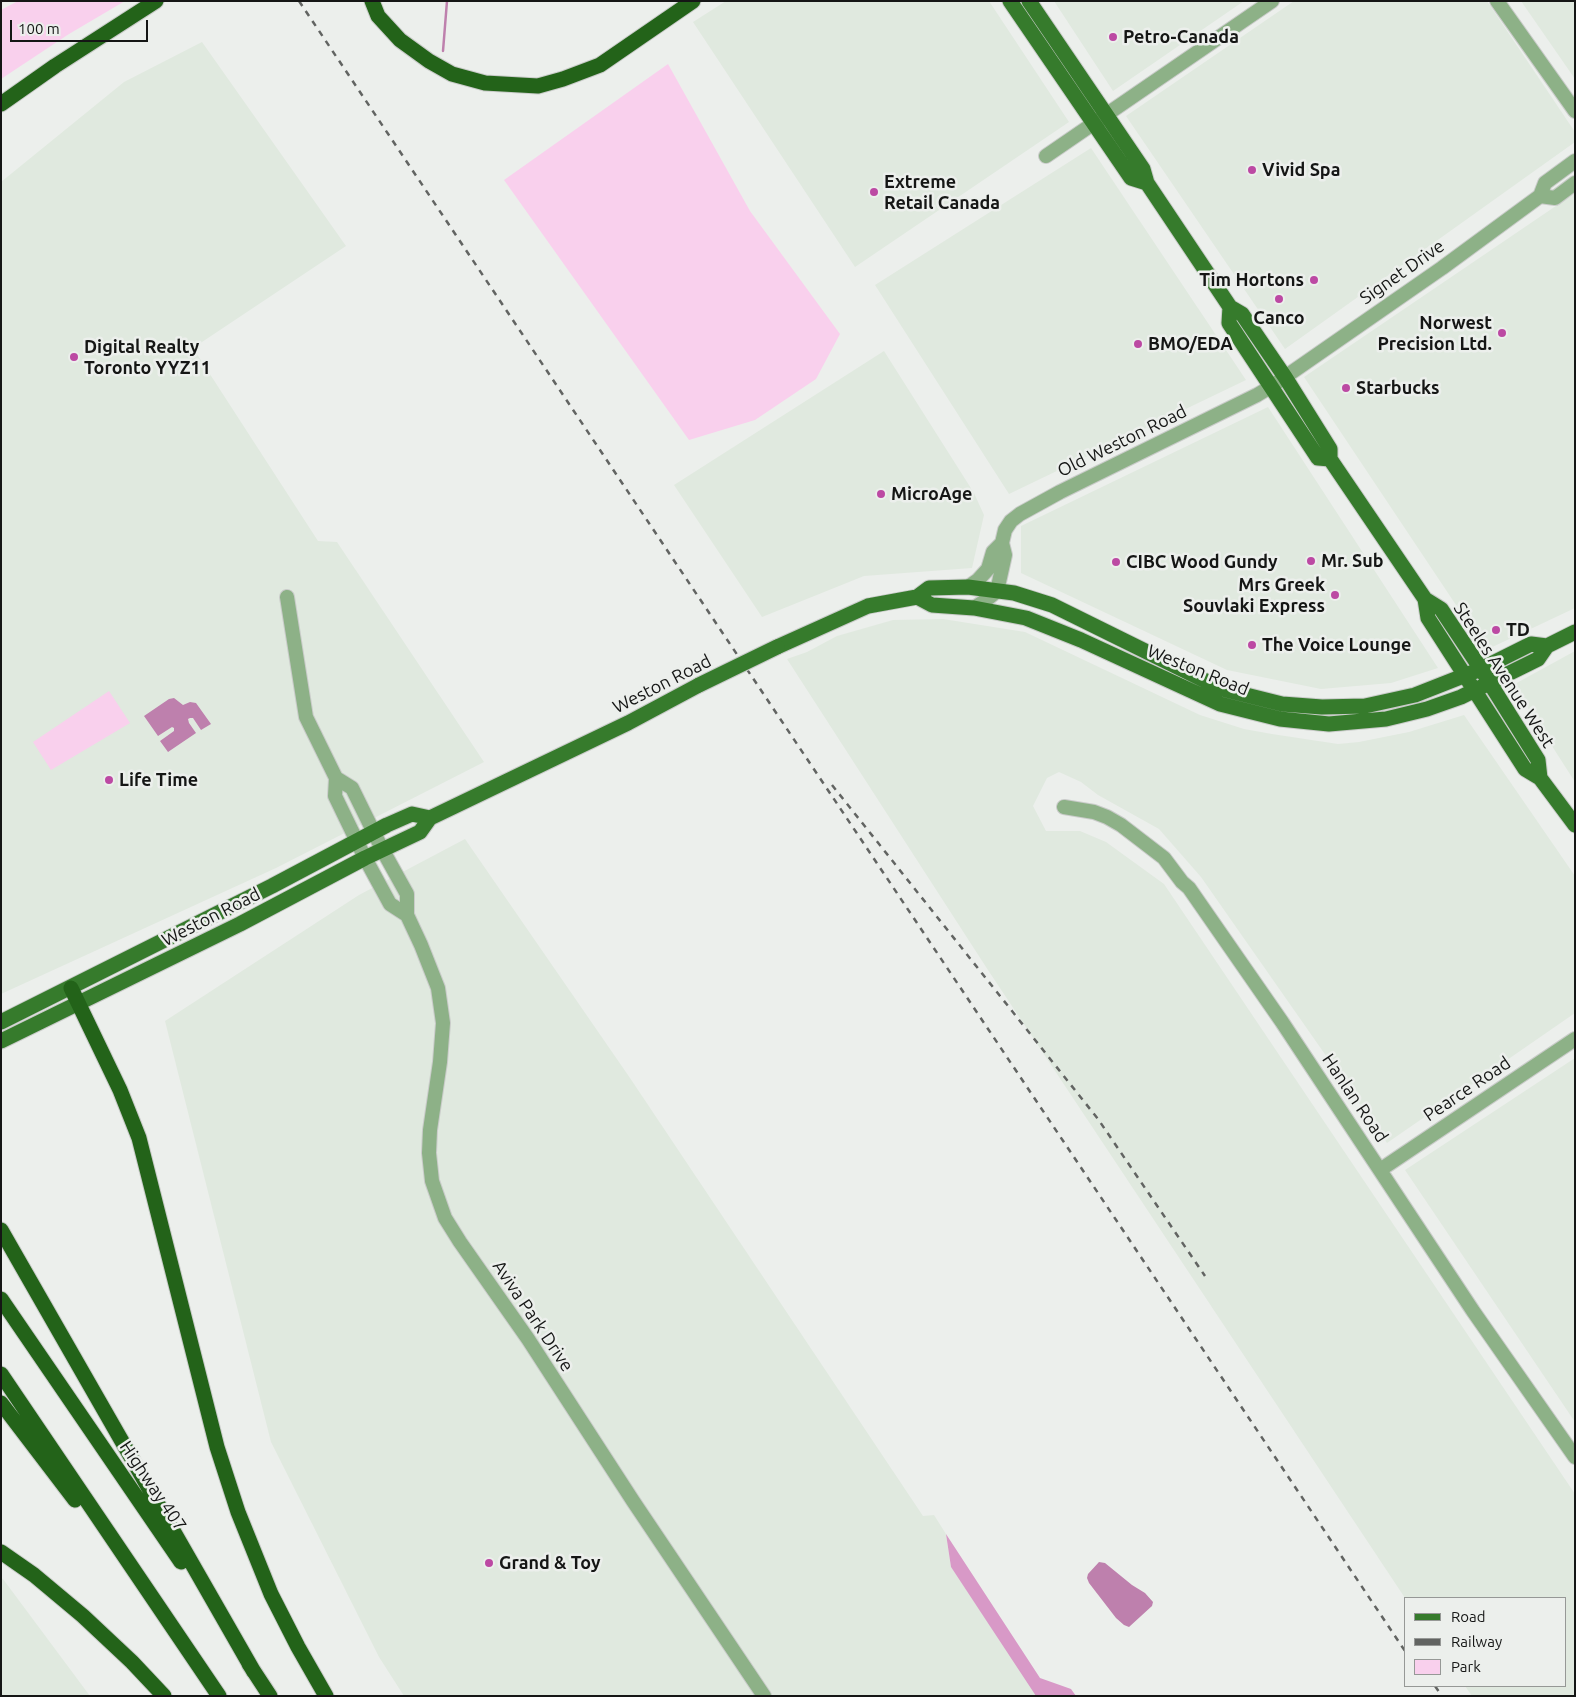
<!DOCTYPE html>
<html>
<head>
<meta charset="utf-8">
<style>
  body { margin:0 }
  #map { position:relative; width:1576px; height:1697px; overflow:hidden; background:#ecefec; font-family:Ubuntu,sans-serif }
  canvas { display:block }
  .frame { position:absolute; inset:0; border:2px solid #151615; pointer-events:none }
  .legend { position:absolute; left:1404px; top:1597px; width:162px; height:90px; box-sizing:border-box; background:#ecefec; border:1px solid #969896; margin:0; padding:6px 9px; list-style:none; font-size:15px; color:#151615 }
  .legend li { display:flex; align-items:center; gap:10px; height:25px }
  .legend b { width:25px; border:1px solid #969896 }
  .scale { position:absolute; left:10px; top:20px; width:138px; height:22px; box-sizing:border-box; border:2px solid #151615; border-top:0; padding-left:6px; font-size:15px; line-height:18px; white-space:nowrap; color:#151615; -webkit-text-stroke:4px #ecefec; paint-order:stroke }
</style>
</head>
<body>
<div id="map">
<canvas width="1576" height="1697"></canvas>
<div class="frame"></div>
<ul class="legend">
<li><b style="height:6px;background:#367b2c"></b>Road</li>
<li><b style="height:6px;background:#626462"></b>Railway</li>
<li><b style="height:14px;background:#f9d0ed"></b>Park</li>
</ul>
<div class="scale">100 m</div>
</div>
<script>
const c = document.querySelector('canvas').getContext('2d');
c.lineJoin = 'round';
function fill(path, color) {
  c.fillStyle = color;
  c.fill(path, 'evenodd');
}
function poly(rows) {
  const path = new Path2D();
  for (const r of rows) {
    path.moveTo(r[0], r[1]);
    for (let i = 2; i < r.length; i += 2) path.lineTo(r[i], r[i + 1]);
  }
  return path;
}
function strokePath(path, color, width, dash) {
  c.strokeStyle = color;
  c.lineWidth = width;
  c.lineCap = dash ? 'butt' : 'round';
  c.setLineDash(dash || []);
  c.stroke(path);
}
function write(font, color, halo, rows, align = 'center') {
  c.font = font + ' Ubuntu,sans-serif';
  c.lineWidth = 5;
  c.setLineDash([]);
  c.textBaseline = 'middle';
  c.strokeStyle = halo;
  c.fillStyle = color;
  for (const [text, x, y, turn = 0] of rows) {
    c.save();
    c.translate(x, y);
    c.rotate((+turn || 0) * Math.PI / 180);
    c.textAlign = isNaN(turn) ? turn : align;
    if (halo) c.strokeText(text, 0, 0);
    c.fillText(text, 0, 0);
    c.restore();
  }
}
const built = poly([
  [726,1,989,1,1069,122,855,267,693,22],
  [1054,1,1244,1,1113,91],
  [1294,1,1487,1,1575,132,1575,142,1285,349,1126,116],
  [1521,1,1575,1,1575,79],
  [202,42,346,246,193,348,318,541,337,542,484,762,276,868,1,994,1,182,124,82],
  [1091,148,1246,380,1009,494,875,285],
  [1575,193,1575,608,1486,650,1304,377],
  [884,351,974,493,984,515,972,568,864,576,762,617,674,485],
  [1268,407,1438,668,1391,683,1321,689,1227,670,1021,573,1021,526],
  [943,619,1025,632,1200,715,1244,729,1272,734,1338,744,1359,742,1409,732,1464,715,1575,876,1575,1013,1387,1143,1201,877,1159,829,1098,795,1081,782,1059,772,1047,778,1033,806,1046,831,1080,831,1106,842,1164,884,1575,1494,1575,1696,1472,1696,1465,1686,1565,1686,1565,1598,1405,1598,986,967,787,659,807,652,837,636,893,620],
  [1575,651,1575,782,1513,685],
  [465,839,630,1078,923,1516,934,1515,946,1534,951,1567,1038,1696,404,1696,379,1657,271,1442,165,1021,359,895],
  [1575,1058,1575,1422,1405,1170],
  [1,1578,3,1579,90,1696,1,1696]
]);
const green = poly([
  [18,1,125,1,69,34,1,79,1,10],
  [668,64,750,211,840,334,816,379,755,420,689,440,504,180],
  [109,691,130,723,51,770,33,742]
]);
const forest = poly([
  [946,1534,1040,1678,1071,1689,1076,1696,1036,1696,951,1567]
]);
const water = poly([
  [174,698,183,705,190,702,196,703,211,724,201,730,193,718,190,718,188,719,189,723,196,733,168,752,160,741,174,731,174,728,172,727,158,736,144,716,169,699],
  [1099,1562,1105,1563,1132,1585,1145,1593,1153,1602,1152,1606,1129,1627,1124,1625,1116,1618,1089,1583,1087,1578,1088,1574]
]);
const stream = poly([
  [443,51,447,1]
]);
const minor = poly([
  [1497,1,1575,111],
  [1046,156,1272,1],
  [1540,196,1555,198,1575,183],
  [968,587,978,580,988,569,993,552,1002,543,1005,530,1011,521,1020,514,1060,492,1257,395,1272,386,1442,268,1540,196,1545,183,1575,161],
  [287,597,306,717,336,778,335,796,365,858,390,904,407,915],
  [974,608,986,600,997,591,1005,555,1002,543],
  [336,778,352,788,382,849,407,894,407,915,421,945,438,988,443,1023,440,1062,430,1130,429,1153,432,1181,445,1218,460,1242,528,1339,633,1501,764,1696],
  [1064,807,1094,812,1107,817,1121,825,1164,858,1182,882,1189,888,1282,1022,1473,1311,1575,1457],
  [1380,1170,1575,1039]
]);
const major = poly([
  [1010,1,1131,178,1147,183],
  [1029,1,1143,169,1147,183,1230,307,1242,314,1285,377,1330,449,1330,459,1425,599,1428,618,1525,769,1540,778,1575,825],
  [1230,307,1229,323,1318,458,1330,459],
  [917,597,932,605,974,608,1026,618,1081,640,1220,704,1280,719,1329,724,1386,719,1427,709,1461,697,1538,659,1547,646,1575,632],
  [1425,599,1441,609,1481,669,1538,760,1540,778],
  [777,647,868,606,917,597,929,588,968,587,1014,593,1052,605,1222,689,1282,704,1322,707,1365,706,1415,695,1481,669,1531,644,1547,646],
  [1,1022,272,886,387,825,412,814,430,818],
  [1,1041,240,924,365,858,420,832,430,818,628,723,699,685]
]);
const highway = poly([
  [372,1,378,16,400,40,429,61,452,74,485,83,538,86,563,79,600,65,693,1],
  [1,104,55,66,156,1],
  [71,988,120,1090,139,1138,217,1447,238,1512,271,1594,298,1647,326,1696],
  [1,1230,254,1672],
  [1,1299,181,1562],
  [1,1374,219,1696],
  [1,1403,75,1500],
  [1,1552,34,1575,83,1616,132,1662,164,1696],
  [249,1664,270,1696]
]);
const rail = poly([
  [299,1,1405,1651],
  [832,785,1098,1119,1205,1276],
  [1435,1686,1442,1696]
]);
const majorBridge = poly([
  [699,685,777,647]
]);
const markers = [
  [1113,37,5,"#bc49a3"],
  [1252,170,5,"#bc49a3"],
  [874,192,5,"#bc49a3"],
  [1314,280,5,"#bc49a3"],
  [1279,299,5,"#bc49a3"],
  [1502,333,5,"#bc49a3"],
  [1138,344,5,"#bc49a3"],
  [74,357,5,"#bc49a3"],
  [1346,388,5,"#bc49a3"],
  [881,494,5,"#bc49a3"],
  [1311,561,5,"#bc49a3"],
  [1116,562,5,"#bc49a3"],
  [1335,595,5,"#bc49a3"],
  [1496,630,5,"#bc49a3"],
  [1252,645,5,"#bc49a3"],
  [109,780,5,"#bc49a3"],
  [489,1563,5,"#bc49a3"]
];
const poiNames = [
  ["Petro-Canada",1123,37],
  ["Vivid Spa",1262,170],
  ["Extreme",884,182],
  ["Retail Canada",884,203],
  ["Tim Hortons",1304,280,"right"],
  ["Canco",1279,318,"center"],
  ["Norwest",1492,323,"right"],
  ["Precision Ltd.",1492,344,"right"],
  ["BMO/EDA",1148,344],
  ["Digital Realty",84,347],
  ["Toronto YYZ11",84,368],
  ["Starbucks",1356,388],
  ["MicroAge",891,494],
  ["Mr. Sub",1321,561],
  ["CIBC Wood Gundy",1126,562],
  ["Mrs Greek",1325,585,"right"],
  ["Souvlaki Express",1325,606,"right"],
  ["TD",1506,630],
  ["The Voice Lounge",1262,645],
  ["Life Time",119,780],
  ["Grand & Toy",499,1563]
];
const streetNames = [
  ["Signet Drive",1402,272,-35],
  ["Old Weston Road",1122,441,-26],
  ["Weston Road",1198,670,22],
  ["Steeles Avenue West",1504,675,57],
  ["Weston Road",662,684,-27],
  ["Weston Road",211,917,-27],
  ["Pearce Road",1467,1089,-34],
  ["Hanlan Road",1355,1098,56],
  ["Aviva Park Drive",533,1316,56],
  ["Highway 407",153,1486,56]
];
fill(built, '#e0e9df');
fill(green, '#f9d0ed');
fill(forest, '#d899c7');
fill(water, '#be80ad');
strokePath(stream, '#be80ad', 2.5);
strokePath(minor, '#caccca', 16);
strokePath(major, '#caccca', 17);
strokePath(highway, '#caccca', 17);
strokePath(minor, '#8db187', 14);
strokePath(major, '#367b2c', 15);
strokePath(highway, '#236319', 15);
strokePath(rail, '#626462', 2.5, [6, 6]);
strokePath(majorBridge, '#caccca', 17, []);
strokePath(majorBridge, '#367b2c', 15);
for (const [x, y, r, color] of markers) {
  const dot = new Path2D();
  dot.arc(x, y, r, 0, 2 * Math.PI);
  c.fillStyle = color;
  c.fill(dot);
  strokePath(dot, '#ecefec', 2);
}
write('bold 18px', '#151615', '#ecefec', poiNames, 'left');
write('18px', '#151615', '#ecefec', streetNames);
</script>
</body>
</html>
